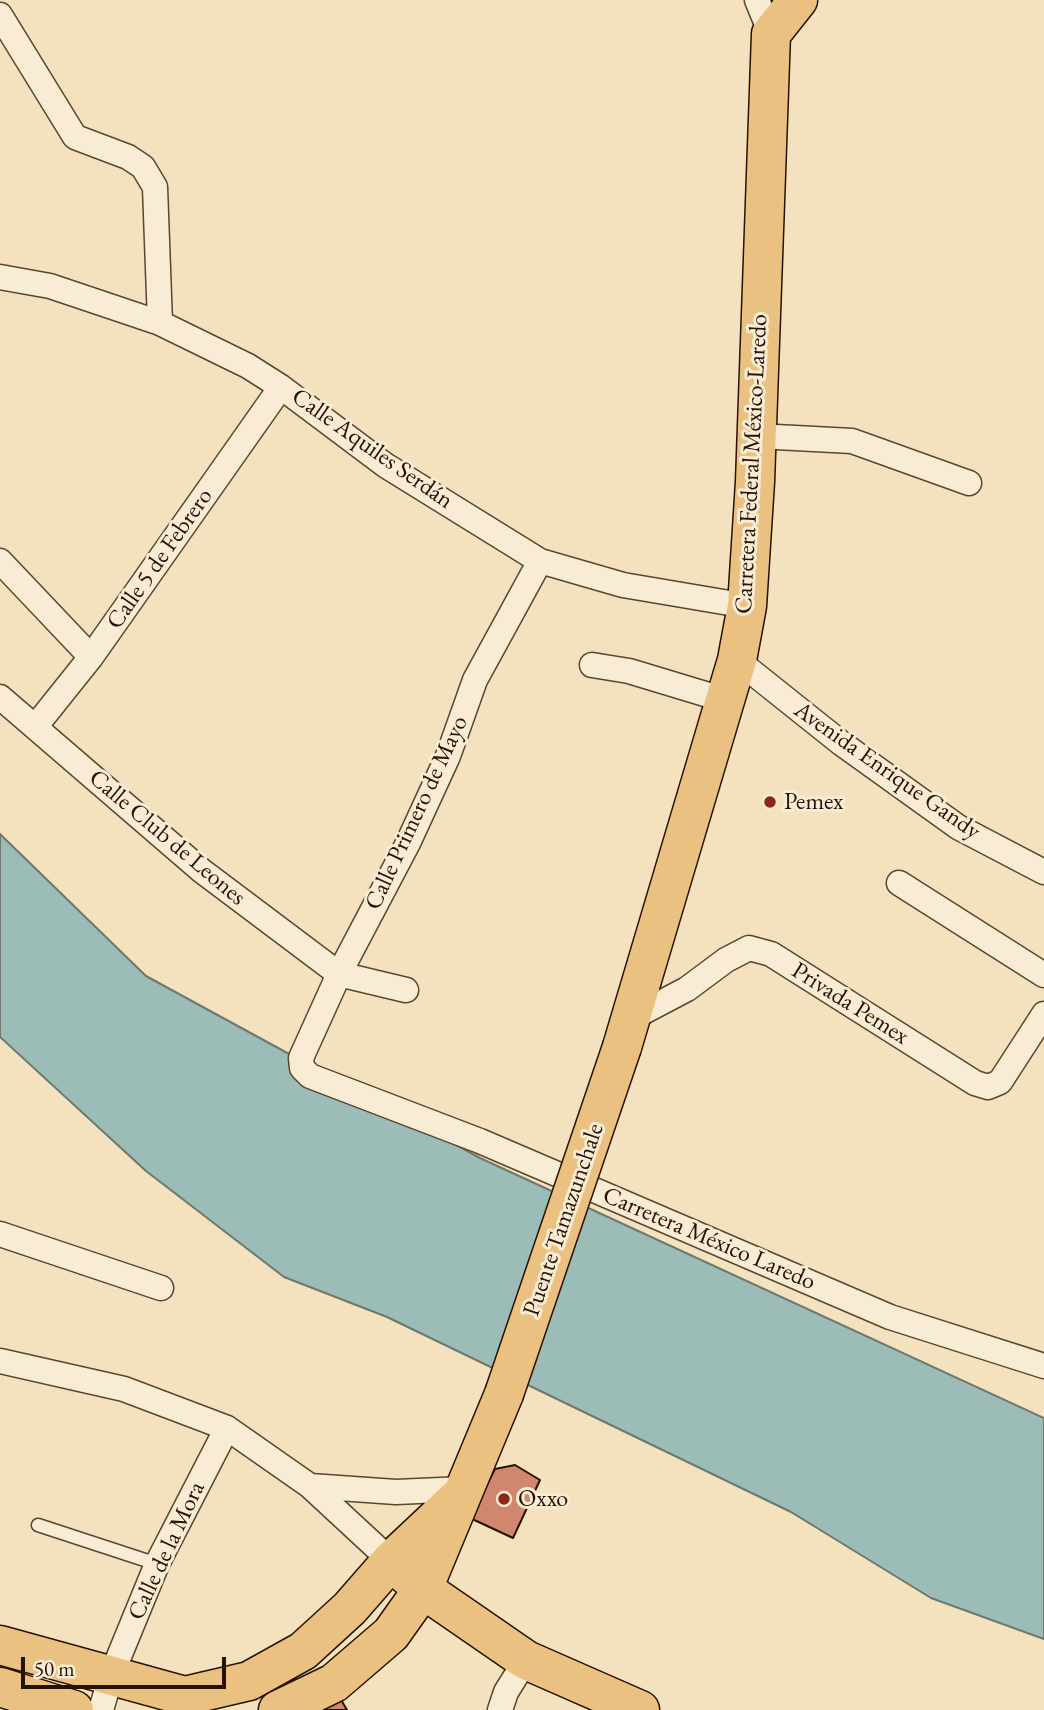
<!DOCTYPE html>
<html>
<head>
<meta charset="utf-8">
<style>
  body { margin:0 }
  #map { position:relative; width:1044px; height:1710px; overflow:hidden; background:#f4e2bf; font-family:"EB Garamond",serif }
  canvas { display:block }
  .scale { position:absolute; left:21px; top:1657px; width:205px; height:32px; box-sizing:border-box; border:4px solid #271101; border-top:0; padding-left:9px; font-size:21px; line-height:24px; white-space:nowrap; color:#271101; -webkit-text-stroke:5px #f8ecd5; paint-order:stroke }
</style>
</head>
<body>
<div id="map">
<canvas width="1044" height="1710"></canvas>
<div class="scale">50 m</div>
</div>
<script>
const c = document.querySelector('canvas').getContext('2d');
c.lineJoin = 'round';
function fill(path, color) {
  c.fillStyle = color;
  c.fill(path, 'evenodd');
}
function poly(rows) {
  const path = new Path2D();
  for (const r of rows) {
    path.moveTo(r[0], r[1]);
    for (let i = 2; i < r.length; i += 2) path.lineTo(r[i], r[i + 1]);
  }
  return path;
}
function strokePath(path, color, width, dash) {
  c.strokeStyle = color;
  c.lineWidth = width;
  c.lineCap = dash ? 'butt' : 'round';
  c.setLineDash(dash || []);
  c.stroke(path);
}
function write(font, color, halo, rows, align = 'center') {
  c.font = font + ' "EB Garamond",serif';
  c.lineWidth = 6;
  c.setLineDash([]);
  c.textBaseline = 'middle';
  c.strokeStyle = halo;
  c.fillStyle = color;
  for (const [text, x, y, turn = 0] of rows) {
    c.save();
    c.translate(x, y);
    c.rotate((+turn || 0) * Math.PI / 180);
    c.textAlign = isNaN(turn) ? turn : align;
    if (halo) c.strokeText(text, 0, 0);
    c.fillText(text, 0, 0);
    c.restore();
  }
}
const water = poly([
  [0,834,146,976,480,1158,1044,1418,1044,1639,931,1598,791,1512,387,1317,284,1277,146,1171,0,1037,0,834]
]);
const building = poly([
  [515,1465,540,1480,513,1538,470,1518,495,1469,515,1465],
  [340,1698,347,1710,319,1710,340,1698]
]);
const service = poly([
  [38,1525,157,1564]
]);
const minor = poly([
  [757,0,771,34],
  [0,15,75,137,128,157,143,167,155,187,160,323],
  [0,277,50,286,160,323,248,366,281,387,385,465,540,561,623,585,747,606],
  [757,436,852,441,969,483],
  [0,561,91,657],
  [540,561,475,680,448,756,408,843,339,974,301,1058,302,1068,310,1076,480,1141,890,1317,1044,1366],
  [737,660,841,743,958,827,1044,872],
  [592,665,629,671,725,700],
  [0,697,202,871,339,974,406,990],
  [35,727,91,657,281,387],
  [899,883,1044,975],
  [630,1019,687,989,726,960,749,948,771,954,975,1083,988,1087,1000,1082,1044,1014],
  [0,1234,161,1288],
  [0,1361,124,1389,227,1428,310,1486,391,1561],
  [310,1486,396,1492,463,1489],
  [101,1710,111,1676,157,1564,227,1428],
  [500,1710,506,1692,526,1660]
]);
const primary = poly([
  [622,1047,737,660,747,606,755,482,771,34,798,0],
  [403,1572,423,1589,526,1660,640,1710],
  [0,1645,185,1696,249,1681,303,1651,350,1608,391,1561,460,1496],
  [0,1687,74,1710],
  [278,1710,334,1683,391,1634,423,1589,504,1394]
]);
const primaryBridge = poly([
  [504,1394,622,1047]
]);
const markers = [
  [770,802,7,"#8f2418"],
  [504,1499,7,"#8f2418"]
];
const streetNames = [
  ["Calle Aquiles Serdán",372,449,35],
  ["Carretera Federal México-Laredo",752,464,-87],
  ["Calle 5 de Febrero",160,559,-55],
  ["Avenida Enrique Gandy",887,771,35],
  ["Calle Primero de Mayo",417,813,-65],
  ["Calle Club de Leones",167,838,40],
  ["Privada Pemex",850,1004,32],
  ["Puente Tamazunchale",564,1220,-71],
  ["Carretera México Laredo",709,1239,23],
  ["Calle de la Mora",167,1551,-65]
];
const poiNames = [
  ["Pemex",784,802],
  ["Oxxo",518,1499]
];
fill(water, '#9cbdb7');
strokePath(water, '#6d786e', 2);
fill(building, '#d1876e');
strokePath(building, '#271101', 2);
strokePath(service, '#5a4530', 15);
strokePath(minor, '#5a4530', 27);
strokePath(primary, '#271101', 41);
strokePath(service, '#f8ecd5', 12);
strokePath(minor, '#f8ecd5', 24);
strokePath(primary, '#eac180', 38);
strokePath(primaryBridge, '#271101', 41, []);
strokePath(primaryBridge, '#eac180', 38);
for (const [x, y, r, color] of markers) {
  const dot = new Path2D();
  dot.arc(x, y, r, 0, 2 * Math.PI);
  c.fillStyle = color;
  c.fill(dot);
  strokePath(dot, '#f8ecd5', 2.5);
}
write('24px', '#271101', '#f8ecd5', streetNames);
write('24px', '#271101', '#f8ecd5', poiNames, 'left');
</script>
</body>
</html>
